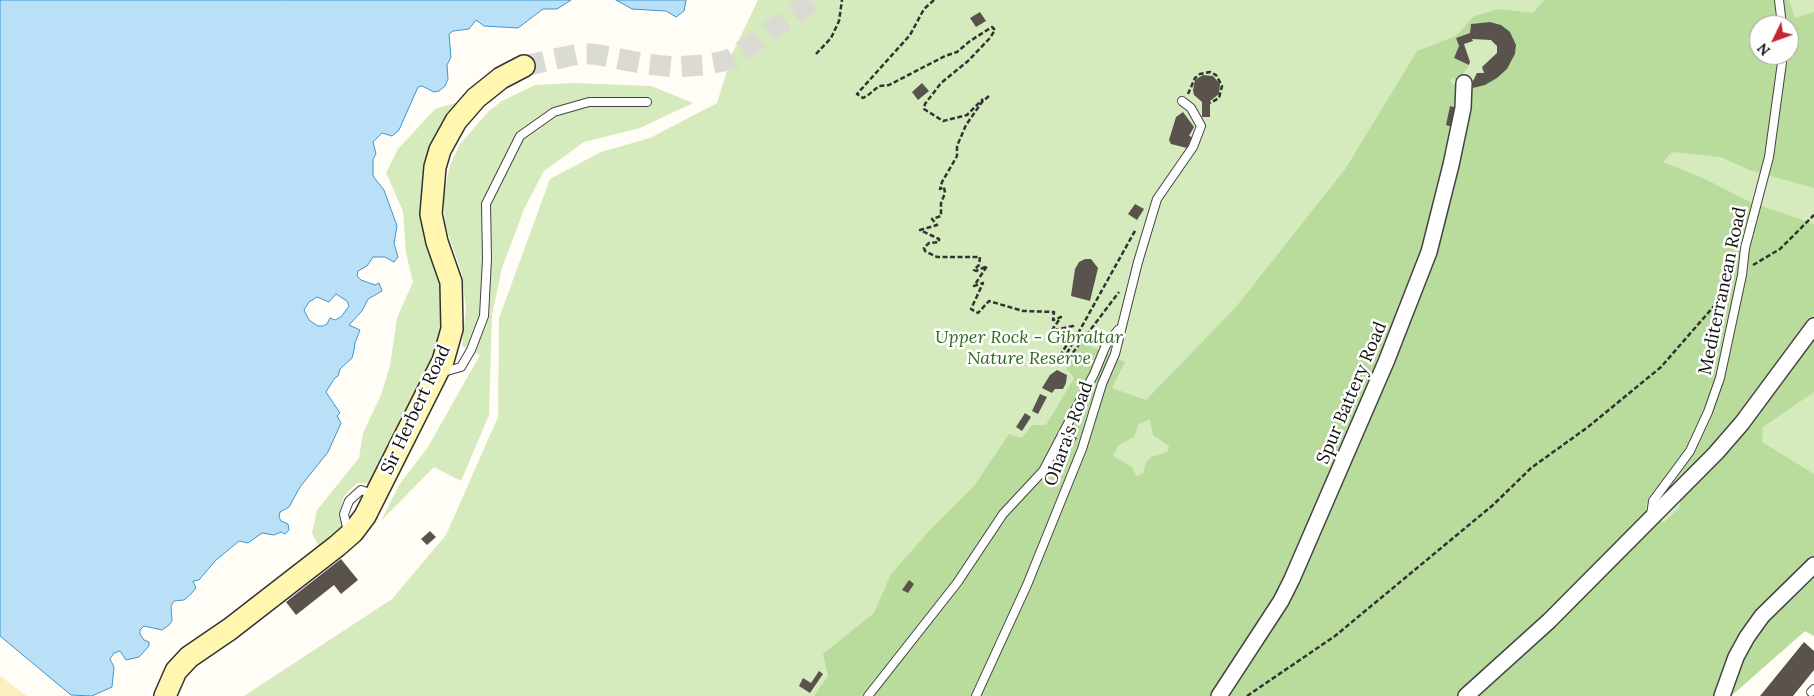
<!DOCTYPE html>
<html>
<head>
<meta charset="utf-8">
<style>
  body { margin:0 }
  #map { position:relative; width:1814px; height:696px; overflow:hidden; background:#fffdf5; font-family:Lora,serif }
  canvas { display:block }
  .north { position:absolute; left:1749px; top:15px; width:50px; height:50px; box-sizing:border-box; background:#fff; border:1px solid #a0a0a0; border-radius:50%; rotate:228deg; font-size:14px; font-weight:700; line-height:20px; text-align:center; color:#111 }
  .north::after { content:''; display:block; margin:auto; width:18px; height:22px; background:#c4262e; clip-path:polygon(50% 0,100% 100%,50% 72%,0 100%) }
</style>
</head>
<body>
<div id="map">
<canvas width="1814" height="696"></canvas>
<div class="north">N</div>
</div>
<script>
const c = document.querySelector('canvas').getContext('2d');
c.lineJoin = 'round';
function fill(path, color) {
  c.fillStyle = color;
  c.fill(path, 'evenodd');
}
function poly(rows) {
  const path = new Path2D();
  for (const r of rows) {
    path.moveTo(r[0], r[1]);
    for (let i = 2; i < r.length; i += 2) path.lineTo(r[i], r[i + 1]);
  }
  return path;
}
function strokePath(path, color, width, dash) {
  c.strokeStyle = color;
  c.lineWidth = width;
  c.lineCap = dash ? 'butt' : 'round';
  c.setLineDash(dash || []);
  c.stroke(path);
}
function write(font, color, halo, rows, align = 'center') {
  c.font = font + ' Lora,serif';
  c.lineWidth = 5;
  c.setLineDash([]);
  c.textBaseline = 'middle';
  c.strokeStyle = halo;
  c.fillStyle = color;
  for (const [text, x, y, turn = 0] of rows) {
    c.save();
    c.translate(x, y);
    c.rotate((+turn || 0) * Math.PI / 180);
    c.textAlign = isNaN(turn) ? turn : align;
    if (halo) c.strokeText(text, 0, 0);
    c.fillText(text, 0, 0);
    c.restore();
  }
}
const green = poly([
  [758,0,1814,0,1814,636,1805,631,1731,696,244,696,392,599,446,535,498,417,499,318,550,179,601,152,650,138,717,103,732,54],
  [1759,25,1789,25,1789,55,1759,55],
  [573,83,651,86,693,103,640,128,584,142,544,171,524,209,502,268,492,315,489,415,461,481,434,467,381,521,399,485,428,447,480,355,462,346,466,309,462,274,445,225,443,196,450,165,460,144,489,111,502,101,535,85],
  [462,101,439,133,424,170,421,216,436,271,445,318,436,359,374,484,357,483,344,496,340,512,343,531,320,549,312,533,317,510,359,458,363,433,381,395,390,366,397,318,413,282,406,253,403,211,386,173,398,149,435,109]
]);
const forest = poly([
  [1544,0,1789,0,1795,18,1814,12,1814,188,1749,170,1721,157,1672,152,1663,162,1703,178,1750,202,1814,224,1814,392,1763,427,1762,442,1814,474,1814,636,1805,631,1731,696,814,696,828,676,823,654,874,613,891,574,930,530,974,486,1009,434,1022,438,1032,425,1046,425,1074,378,1066,368,1081,342,1125,362,1112,388,1146,400,1236,307,1346,168,1417,51,1456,36,1474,16,1499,9,1533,13],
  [1490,22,1501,25,1512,36,1516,50,1511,63,1497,78,1485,85,1473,88,1455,85,1450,81,1453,78,1458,82,1469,65,1454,58,1459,46,1457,38,1470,33,1471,24],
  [1759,25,1789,25,1789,55,1759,55],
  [1150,419,1153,435,1169,446,1167,452,1151,457,1146,462,1143,474,1136,476,1132,467,1113,456,1119,445,1134,437,1139,424],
  [1672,486,1681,494,1679,508,1664,522,1653,521,1646,514,1646,504,1662,487]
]);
const sand = poly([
  [0,676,27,696,0,696]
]);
const water = poly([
  [0,0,571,0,557,9,543,9,518,28,484,26,476,20,469,29,453,31,449,34,451,57,447,65,448,79,445,86,439,91,434,92,422,86,418,87,399,130,392,136,382,133,373,142,376,154,373,159,373,176,384,190,397,226,394,243,398,257,394,262,385,257,373,257,367,266,358,271,357,276,361,280,375,285,379,283,382,291,368,299,362,311,349,325,360,330,355,343,354,350,352,358,340,369,338,376,334,379,326,392,340,413,337,416,341,423,328,452,300,487,289,507,280,512,279,517,281,521,288,524,289,530,285,534,281,532,274,535,262,533,248,543,239,541,215,561,199,580,193,581,196,588,191,594,184,600,174,601,171,606,172,621,169,625,162,630,144,626,140,630,140,634,144,640,149,642,149,646,139,657,126,660,120,651,114,653,110,659,114,667,112,687,92,696,71,695,0,636,0,0],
  [336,294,347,301,349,306,341,317,335,320,330,318,327,324,323,326,318,326,309,320,304,310,309,302,317,297,329,302,336,294],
  [616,0,686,0,684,11,676,17,666,11,632,9,616,0]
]);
const building = poly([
  [980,12,986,21,976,27,970,18],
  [1490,22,1501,25,1510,32,1516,45,1515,54,1507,69,1497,78,1485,85,1473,88,1473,81,1477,73,1484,73,1482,67,1497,53,1497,46,1491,40,1472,39,1473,41,1464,44,1470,62,1469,65,1454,58,1459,46,1456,38,1470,33,1471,24],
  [1203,75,1213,76,1220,84,1219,94,1210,101,1210,117,1202,117,1202,102,1194,95,1193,90,1195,80],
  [922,83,929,91,918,100,912,92],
  [1450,106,1458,108,1453,127,1446,125],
  [1183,112,1194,127,1189,136,1192,137,1187,148,1171,144,1169,140,1176,117],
  [1135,204,1144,209,1137,220,1128,214],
  [1085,259,1091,259,1098,268,1090,301,1071,296,1075,269,1079,262],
  [1057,370,1067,375,1066,383,1063,389,1055,389,1052,393,1042,388,1050,375],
  [1040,394,1047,397,1038,414,1032,411],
  [1025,413,1031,417,1022,431,1016,427],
  [1070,434,1077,438,1070,449,1064,445],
  [430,531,436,537,427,545,421,539],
  [341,559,358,580,341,594,334,585,296,615,286,602],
  [909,580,914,584,908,593,902,590],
  [1804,642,1814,651,1814,670,1793,696,1760,696],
  [819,671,823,674,810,693,799,686,803,678,811,683]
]);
const secondaryTunnel = poly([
  [524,66,578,54,594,54,646,64,674,67,703,65,729,60,815,0]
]);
const path = poly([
  [934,0,924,9,910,35,857,94,863,98,867,96,879,86,889,85,945,56,957,52,970,41,992,27,995,30,990,38,968,61,941,83,925,104,924,109,943,121,967,115,983,99],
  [816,54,831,38,839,21,842,0],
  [1188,94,1195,78,1200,74,1210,72,1216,75,1222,86,1219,98,1210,103],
  [989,96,982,102,966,125,957,146,957,156,942,182,940,189,944,187,945,193,941,203,941,216,932,219,937,225,920,230,939,239,939,242,929,243,924,248,925,251,937,257,980,257,979,265,974,270,976,271,987,266,974,286,983,283,971,309,978,313,989,301,1023,311,1054,312,1053,320,1061,317,1052,330],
  [1753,265,1780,249,1814,215],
  [1054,330,1073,326,1066,332,1071,338,1056,362,1061,364,1136,229],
  [1066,356,1072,354,1119,292],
  [1247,696,1335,636,1493,505,1531,468,1588,427,1661,367,1728,290]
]);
const service = poly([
  [1779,0,1782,25],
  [440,373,461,367,471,350,484,316,487,259,486,204,520,136,554,112,589,102,647,102],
  [1651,515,1653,501,1690,451,1708,412,1720,378,1742,275,1745,248,1769,157,1783,55],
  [348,532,344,514,349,501,361,490,375,495],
  [1811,692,1814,689],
  [868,696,957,583,1003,514,1043,471,1094,374,1106,345,1118,330],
  [976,696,1027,585,1082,449,1102,384,1115,354,1138,262,1157,199,1193,147,1201,126,1191,108,1182,101]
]);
const minor = poly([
  [1219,696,1281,601,1292,579,1386,362,1429,252,1451,165,1463,108,1464,83],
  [1466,696,1549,621,1716,453,1742,423,1814,326],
  [1722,696,1736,657,1747,637,1762,616,1814,565]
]);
const secondary = poly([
  [165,696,176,671,189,657,230,629,337,546,353,532,365,516,443,361,452,329,451,282,437,242,431,214,435,167,440,150,456,121,476,98,501,78,524,66]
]);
const streetNames = [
  ["Mediterranean Road",1723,291,-78],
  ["Spur Battery Road",1352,393,-67],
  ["Sir Herbert Road",416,410,-65],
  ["Ohara's Road",1069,434,-70]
];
const parkNames = [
  ["Upper Rock - Gibraltar",1029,338],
  ["Nature Reserve",1029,359]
];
fill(green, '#d5ebbd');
fill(forest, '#b9dc9c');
fill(sand, '#fbeec1');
fill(water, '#b9e0f7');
strokePath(water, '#3f96cf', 1);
fill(building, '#5a524d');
strokePath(secondaryTunnel, '#dbdad3', 21, [21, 11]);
strokePath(service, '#444', 10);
strokePath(minor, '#444', 18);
strokePath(secondary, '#333', 24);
strokePath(path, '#333', 2.5, [5, 2.5]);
strokePath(service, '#fff', 8);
strokePath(minor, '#fff', 15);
strokePath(secondary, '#fff6b0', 21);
write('18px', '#111', '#fff', streetNames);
write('italic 18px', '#2f6b1f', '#fff', parkNames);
</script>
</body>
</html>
